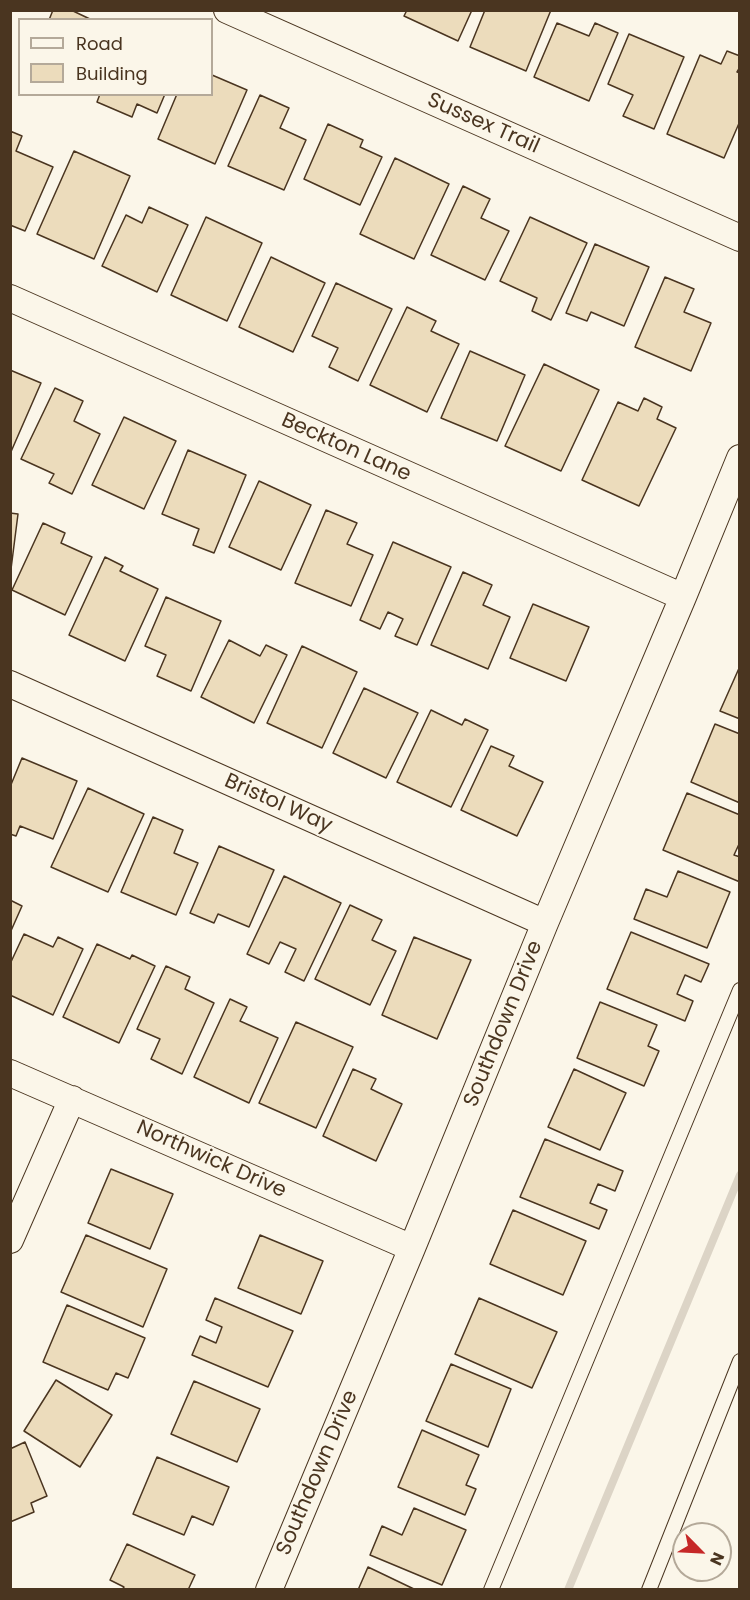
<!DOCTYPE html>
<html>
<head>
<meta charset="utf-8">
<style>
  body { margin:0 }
  #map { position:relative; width:750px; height:1600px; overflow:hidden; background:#fbf6e9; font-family:Poppins,sans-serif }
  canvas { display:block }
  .frame { position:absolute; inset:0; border:12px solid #4a3520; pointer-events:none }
  .legend { position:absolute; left:18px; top:18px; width:195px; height:78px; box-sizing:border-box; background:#fbf6e9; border:2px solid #b4a999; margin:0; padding:8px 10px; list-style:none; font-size:18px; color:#4a3520 }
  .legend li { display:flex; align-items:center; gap:12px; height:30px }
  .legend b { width:30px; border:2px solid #b4a999 }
  .north { position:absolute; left:672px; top:1522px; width:60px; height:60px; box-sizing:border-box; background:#fbf6e9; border:2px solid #b4a999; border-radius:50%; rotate:114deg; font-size:16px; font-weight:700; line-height:24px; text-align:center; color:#4a3520 }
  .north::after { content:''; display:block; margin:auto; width:21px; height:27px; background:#c62828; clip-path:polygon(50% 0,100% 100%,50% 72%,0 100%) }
</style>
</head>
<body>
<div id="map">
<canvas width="750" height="1600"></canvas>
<div class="frame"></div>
<ul class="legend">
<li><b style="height:8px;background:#fbf6e9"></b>Road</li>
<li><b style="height:16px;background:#ecdcbc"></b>Building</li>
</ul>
<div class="north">N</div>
</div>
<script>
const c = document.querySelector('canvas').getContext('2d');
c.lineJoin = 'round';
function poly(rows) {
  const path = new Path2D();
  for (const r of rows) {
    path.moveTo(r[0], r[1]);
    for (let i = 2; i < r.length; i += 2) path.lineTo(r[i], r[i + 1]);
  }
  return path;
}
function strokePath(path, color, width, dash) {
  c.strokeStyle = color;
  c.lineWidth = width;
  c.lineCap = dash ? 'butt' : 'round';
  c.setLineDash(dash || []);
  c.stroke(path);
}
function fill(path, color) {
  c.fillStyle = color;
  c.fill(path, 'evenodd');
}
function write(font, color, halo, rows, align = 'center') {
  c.font = font + ' Poppins,sans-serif';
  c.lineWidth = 4.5;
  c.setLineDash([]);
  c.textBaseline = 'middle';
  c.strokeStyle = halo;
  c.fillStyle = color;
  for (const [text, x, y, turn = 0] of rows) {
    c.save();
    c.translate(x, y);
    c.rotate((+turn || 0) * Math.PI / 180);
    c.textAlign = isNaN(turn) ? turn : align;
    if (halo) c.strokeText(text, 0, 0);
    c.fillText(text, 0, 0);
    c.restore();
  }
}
const stream = poly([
  [568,1590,740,1175]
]);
const building = poly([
  [53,10,71,10,92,20,49,20,53,10],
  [407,10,472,10,458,41,404,16,407,10],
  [485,10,551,10,526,71,470,47,485,10],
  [557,23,589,36,595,23,618,33,589,101,534,77,557,23],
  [629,34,684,57,654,129,623,116,633,95,608,84,629,34],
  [727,51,740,56,740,67,737,72,740,73,740,121,724,158,667,134,700,55,721,64,727,51],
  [212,75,247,90,215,164,158,139,177,94,212,94,212,75],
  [100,94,165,94,157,113,137,104,132,117,97,102,100,94],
  [260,95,289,108,280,128,306,140,284,190,228,166,260,95],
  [328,124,363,140,360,147,382,157,360,205,304,179,328,124],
  [10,131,22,136,16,151,53,167,25,231,10,225,10,131],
  [74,151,130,176,94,259,37,234,74,151],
  [395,158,449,184,414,259,360,234,395,158],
  [463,186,490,199,481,218,509,231,485,280,431,255,463,186],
  [149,207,188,225,157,292,102,266,126,215,142,223,149,207],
  [206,217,262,243,227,321,171,295,206,217],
  [530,217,587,243,551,320,532,311,537,298,500,281,530,217],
  [595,244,649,267,624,326,591,312,587,321,566,313,595,244],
  [271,257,325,283,293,352,239,327,271,257],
  [665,277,694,289,684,312,711,323,691,371,635,347,665,277],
  [336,283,392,309,358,381,329,367,338,348,312,336,336,283],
  [407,307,436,321,431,331,459,344,427,412,370,385,407,307],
  [470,351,525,375,497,441,441,418,470,351],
  [544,364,599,390,561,471,505,446,544,364],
  [10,370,41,383,10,454,10,370],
  [55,388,83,401,74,421,100,434,72,494,49,483,54,474,21,459,55,388],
  [644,398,662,407,657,419,676,428,639,506,582,480,618,402,638,411,644,398],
  [124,417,176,441,144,509,92,485,124,417],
  [188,450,246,475,214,553,193,545,199,529,162,514,188,450],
  [259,481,311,505,281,570,229,547,259,481],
  [326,510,357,523,347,544,373,555,351,606,295,583,326,510],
  [10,513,18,514,11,569,10,569,10,513],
  [43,523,65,533,61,543,92,557,65,615,12,590,43,523],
  [393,542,451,567,417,645,395,636,403,619,388,612,380,629,360,620,393,542],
  [105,557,123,566,120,571,158,589,125,661,69,635,105,557],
  [463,572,492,585,483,605,510,617,488,669,431,645,463,572],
  [166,597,221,621,191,691,157,676,166,655,145,646,166,597],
  [533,604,589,627,566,681,510,658,533,604],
  [229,640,260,656,266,645,287,655,254,723,201,697,229,640],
  [302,646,357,672,322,748,267,723,302,646],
  [740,666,740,719,720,711,740,666],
  [364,688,418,713,386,778,333,753,364,688],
  [431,710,462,725,465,719,488,730,451,807,397,782,431,710],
  [715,724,740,734,740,803,691,782,715,724],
  [491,746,514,756,509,766,543,782,517,836,461,810,491,746],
  [22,758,77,781,53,839,20,826,16,836,10,834,10,787,22,758],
  [88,788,144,814,108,892,51,867,88,788],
  [687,793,740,815,740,842,734,855,740,857,740,882,663,850,687,793],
  [153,817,183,830,174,853,198,863,176,915,121,892,153,817],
  [219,846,274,870,249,927,218,914,214,923,190,913,219,846],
  [678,871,730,892,707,948,634,919,646,889,667,897,678,871],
  [284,876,341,903,304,981,285,972,296,949,280,942,269,964,247,954,284,876],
  [10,900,22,906,10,933,10,900],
  [350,905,382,920,372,940,396,951,370,1005,315,979,350,905],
  [631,932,709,964,701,982,685,975,677,994,693,1001,685,1021,607,989,631,932],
  [24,934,53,947,58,937,83,949,53,1015,10,995,10,964,24,934],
  [414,937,471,960,437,1039,382,1015,414,937],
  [97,944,130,959,132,955,155,966,119,1043,63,1017,97,944],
  [166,966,190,977,185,989,214,1003,182,1074,151,1059,160,1039,137,1029,166,966],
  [230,999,247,1007,240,1021,278,1038,249,1103,194,1077,230,999],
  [600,1002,657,1025,648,1046,659,1051,644,1086,577,1058,600,1002],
  [296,1022,353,1047,316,1128,259,1103,296,1022],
  [353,1069,376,1079,371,1089,402,1104,376,1161,323,1136,353,1069],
  [574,1069,626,1093,600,1150,548,1127,574,1069],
  [545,1139,623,1171,615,1191,598,1184,590,1203,607,1210,599,1229,520,1197,545,1139],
  [111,1169,173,1194,150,1249,88,1223,111,1169],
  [513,1210,586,1241,563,1295,490,1264,513,1210],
  [86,1235,167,1269,143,1327,61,1292,86,1235],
  [260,1235,323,1261,301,1314,238,1288,260,1235],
  [215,1298,293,1331,268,1387,192,1355,200,1336,216,1343,222,1327,206,1320,215,1298],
  [479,1298,557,1332,532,1388,455,1354,479,1298],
  [67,1305,145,1338,128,1378,116,1373,108,1390,43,1362,67,1305],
  [451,1364,511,1389,488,1447,426,1421,451,1364],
  [56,1380,112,1415,80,1467,24,1431,56,1380],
  [194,1381,260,1409,237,1462,171,1434,194,1381],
  [422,1430,479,1455,466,1485,476,1489,465,1515,398,1487,422,1430],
  [25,1442,47,1496,31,1503,34,1512,10,1522,10,1449,25,1442],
  [157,1457,229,1487,213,1525,192,1516,184,1535,133,1514,157,1457],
  [414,1508,466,1530,442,1585,370,1555,382,1526,402,1535,414,1508],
  [127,1544,195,1575,188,1590,122,1590,124,1587,110,1580,127,1544],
  [368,1567,416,1590,358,1590,368,1567]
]);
const service = poly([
  [491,1590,740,990],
  [649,1590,740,1361]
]);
const minor = poly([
  [227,10,740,238],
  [10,298,683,597],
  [10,684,545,923],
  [10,1073,412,1248],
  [10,1240,72,1099],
  [269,1590,412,1248,545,923,683,597,740,458]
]);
const streetNames = [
  ["Sussex Trail",483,124,24],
  ["Beckton Lane",346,448,24],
  ["Bristol Way",278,804,24],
  ["Southdown Drive",504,1024,-68],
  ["Northwick Drive",211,1160,24],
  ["Southdown Drive",318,1473,-67]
];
strokePath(stream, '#dcd4c6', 8);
fill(building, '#ecdcbc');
strokePath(building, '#4a3520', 1.5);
strokePath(service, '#4a3520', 16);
strokePath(minor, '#4a3520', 28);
strokePath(service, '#fbf6e9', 14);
strokePath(minor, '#fbf6e9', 26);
write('21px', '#4a3520', '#fbf6e9', streetNames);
</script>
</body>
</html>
